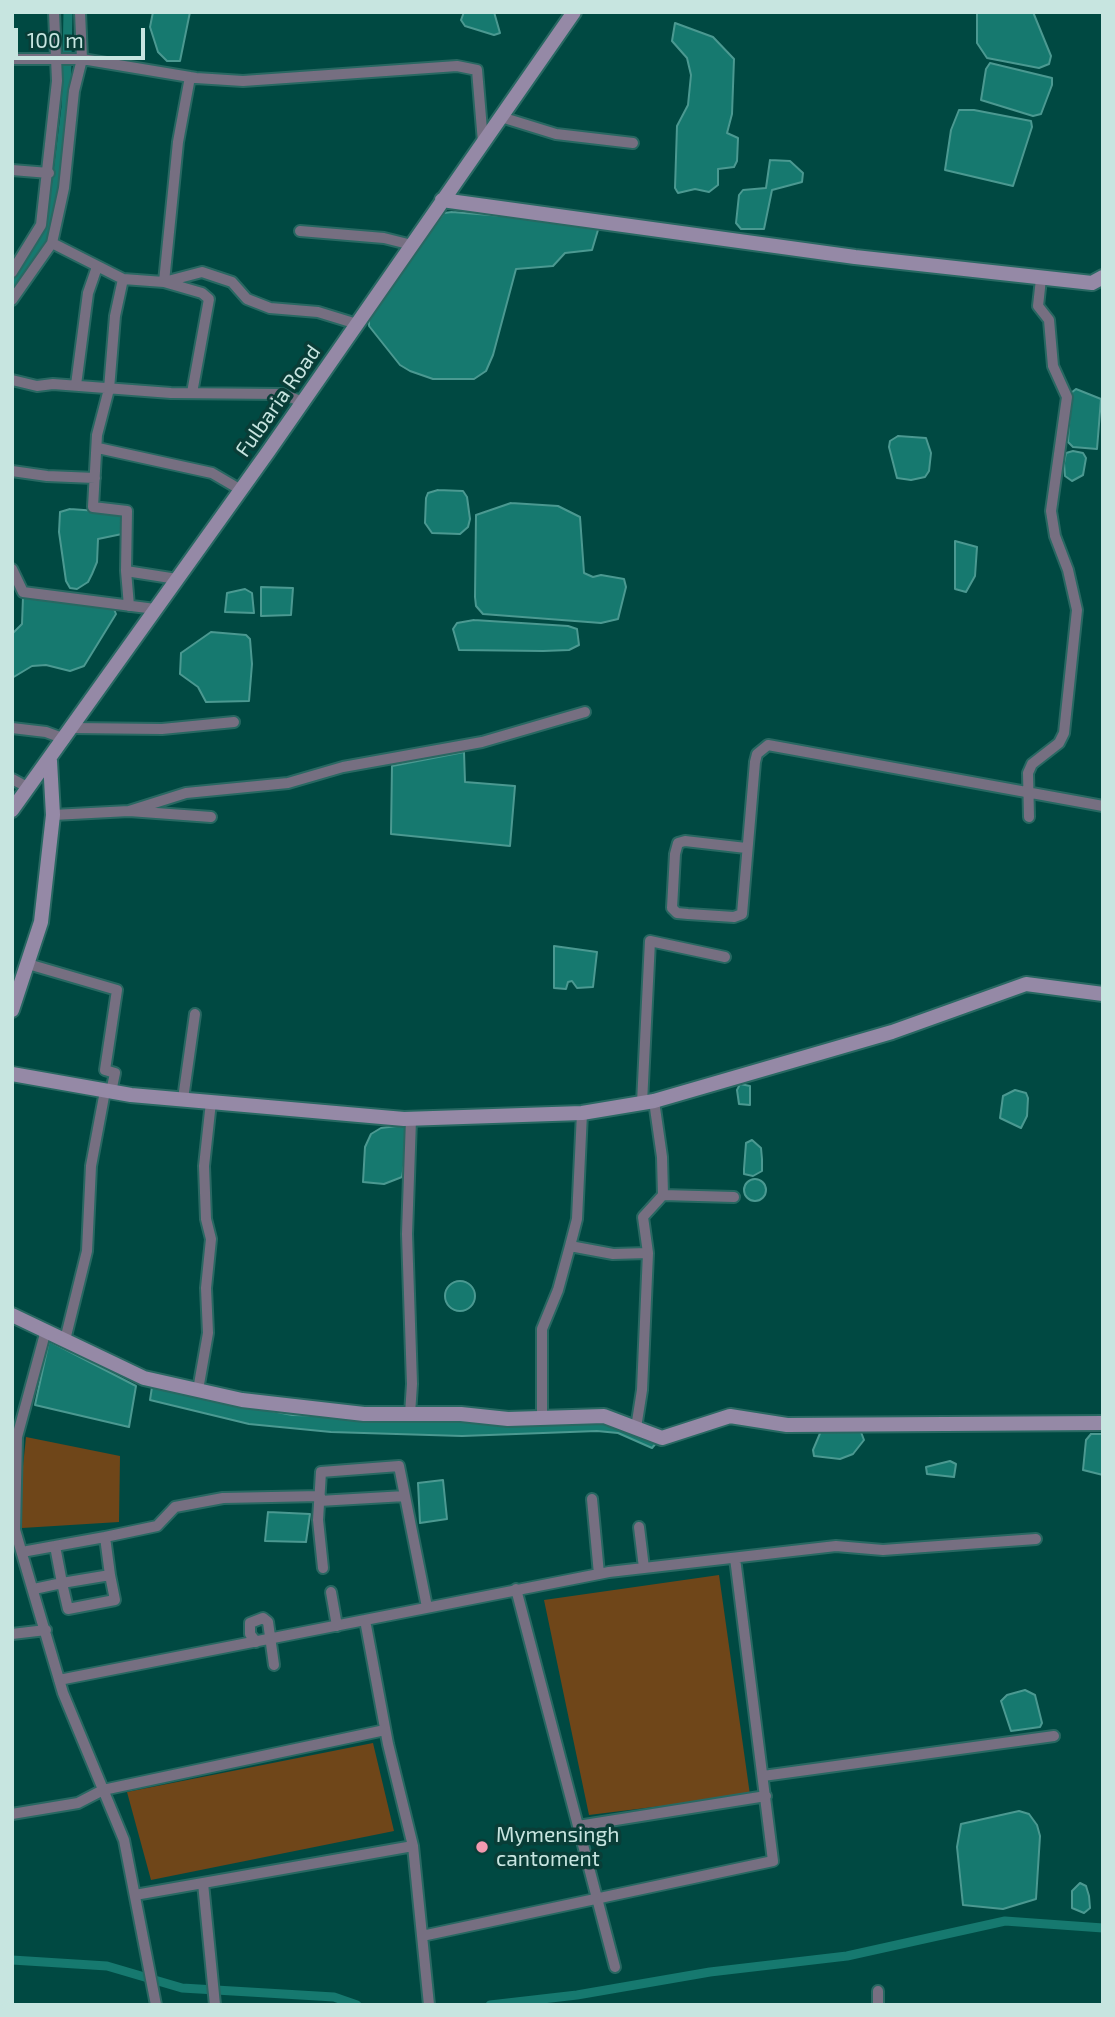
<!DOCTYPE html>
<html>
<head>
<meta charset="utf-8">
<style>
  body { margin:0 }
  #map { position:relative; width:1115px; height:2017px; overflow:hidden; background:#004942; font-family:"Exo 2",sans-serif }
  canvas { display:block }
  .frame { position:absolute; inset:0; border:14px solid #c7e5e0; pointer-events:none }
  .scale { position:absolute; left:14px; top:28px; width:131px; height:32px; box-sizing:border-box; border:4px solid #c7e5e0; border-top:0; padding-left:9px; font-size:21px; line-height:24px; white-space:nowrap; color:#c7e5e0; -webkit-text-stroke:5px #093d37; paint-order:stroke }
</style>
</head>
<body>
<div id="map">
<canvas width="1115" height="2017"></canvas>
<div class="frame"></div>
<div class="scale">100 m</div>
</div>
<script>
const c = document.querySelector('canvas').getContext('2d');
c.lineJoin = 'round';
function fill(path, color) {
  c.fillStyle = color;
  c.fill(path, 'evenodd');
}
function poly(rows) {
  const path = new Path2D();
  for (const r of rows) {
    if (r.length === 3) {
      path.moveTo(r[0] + r[2], r[1]);
      path.arc(r[0], r[1], r[2], 0, 2 * Math.PI);
      continue;
    }
    path.moveTo(r[0], r[1]);
    for (let i = 2; i < r.length; i += 2) path.lineTo(r[i], r[i + 1]);
  }
  return path;
}
function strokePath(path, color, width, dash) {
  c.strokeStyle = color;
  c.lineWidth = width;
  c.lineCap = dash ? 'butt' : 'round';
  c.setLineDash(dash || []);
  c.stroke(path);
}
function write(font, color, halo, rows, align = 'center') {
  c.font = font + ' "Exo 2",sans-serif';
  c.lineWidth = 7;
  c.setLineDash([]);
  c.textBaseline = 'middle';
  c.strokeStyle = halo;
  c.fillStyle = color;
  for (const [text, x, y, turn = 0] of rows) {
    c.save();
    c.translate(x, y);
    c.rotate((+turn || 0) * Math.PI / 180);
    c.textAlign = isNaN(turn) ? turn : align;
    if (halo) c.strokeText(text, 0, 0);
    c.fillText(text, 0, 0);
    c.restore();
  }
}
const green = poly([
  [26,1437,120,1456,119,1522,22,1528,19,1505],
  [719,1575,750,1795,589,1815,544,1600],
  [373,1743,394,1831,151,1880,127,1792]
]);
const water = poly([
  [153,12,190,12,180,61,167,61,158,52,150,27,153,12],
  [464,12,494,12,500,33,494,35,465,26,461,20,464,12],
  [977,12,1033,12,1051,56,1049,64,1039,68,987,58,977,43,977,12],
  [675,23,713,37,734,59,732,114,727,133,738,138,737,161,734,167,718,169,718,185,709,192,695,189,678,193,675,188,677,126,688,105,691,75,687,58,672,41,675,23],
  [990,63,1052,78,1052,85,1041,114,1033,116,981,100,986,69,990,63],
  [959,110,974,110,1031,121,1032,127,1013,186,945,170,951,130,959,110],
  [770,160,790,161,803,173,802,182,772,190,764,229,741,229,736,223,739,195,743,190,766,188,770,160],
  [452,212,592,223,598,230,592,250,565,253,553,266,516,269,493,355,486,371,474,379,433,379,410,371,400,365,369,326,369,315,444,213,452,212],
  [1076,389,1101,399,1097,449,1073,447,1068,442,1071,393,1076,389],
  [898,436,926,438,931,453,929,471,925,477,911,480,897,478,889,447,890,441,898,436],
  [1073,451,1083,453,1086,458,1083,475,1072,481,1065,476,1064,463,1066,453,1073,451],
  [438,490,463,491,467,497,470,519,468,527,460,534,432,533,425,523,426,498,428,493,438,490],
  [511,503,558,506,580,517,584,573,593,577,601,575,624,579,626,587,618,619,601,623,483,614,476,606,475,597,476,515,511,503],
  [70,509,125,513,122,534,98,539,97,562,92,574,88,582,77,589,70,588,66,581,59,532,60,512,70,509],
  [955,541,977,547,975,576,966,592,955,589,955,541],
  [261,587,293,588,291,615,261,616,261,587],
  [245,589,252,593,254,613,225,612,227,593,245,589],
  [23,597,114,609,116,614,84,666,70,671,46,665,32,666,12,678,12,634,22,624,23,597],
  [474,620,568,626,577,629,579,645,569,650,543,651,459,650,453,629,457,623,474,620],
  [211,632,246,635,250,639,252,664,249,701,206,702,198,687,180,674,181,653,211,632],
  [464,752,465,782,515,786,510,846,391,834,392,766,464,752],
  [554,946,597,952,593,987,577,988,572,981,568,982,566,989,554,988,554,946],
  [740,1084,750,1086,750,1105,739,1104,737,1090,740,1084],
  [1015,1090,1026,1093,1028,1098,1027,1116,1021,1128,1000,1118,1003,1096,1015,1090],
  [405,1125,406,1154,402,1177,384,1184,363,1182,365,1147,371,1134,381,1128,405,1125],
  [752,1140,761,1148,762,1159,762,1171,753,1176,744,1174,744,1169,746,1143,752,1140],
  [755,1190,11],
  [460,1296,15],
  [49,1341,136,1386,129,1427,35,1405,49,1341],
  [152,1387,292,1415,608,1423,657,1442,652,1448,618,1433,597,1431,462,1436,331,1432,249,1424,150,1400,152,1387],
  [857,1430,861,1432,864,1440,853,1454,840,1459,814,1456,813,1450,821,1431,857,1430],
  [1091,1434,1103,1434,1103,1475,1083,1470,1086,1440,1091,1434],
  [950,1461,956,1464,954,1477,927,1474,926,1467,950,1461],
  [443,1480,447,1519,420,1523,418,1483,443,1480],
  [268,1512,310,1514,306,1542,265,1541,268,1512],
  [1025,1690,1035,1695,1042,1723,1040,1727,1011,1731,1001,1701,1007,1695,1025,1690],
  [1019,1811,1029,1814,1037,1825,1040,1836,1036,1899,1003,1909,963,1905,957,1847,961,1824,1019,1811],
  [1080,1883,1086,1886,1089,1896,1090,1908,1084,1913,1072,1908,1072,1891,1080,1883]
]);
const canal = poly([
  [12,285,51,228,66,107,68,12],
  [12,1960,107,1966,182,1988,334,1997,357,2005],
  [490,2005,577,1995,710,1972,847,1956,1005,1921,1103,1928]
]);
const street = poly([
  [80,12,82,59,74,91,64,188,52,243,123,279,164,282,202,293,209,299,192,393],
  [12,59,82,59,196,78,243,81,457,66,477,70,483,142],
  [190,77,178,142,164,282,202,272,232,282,247,299,270,308,318,312,357,324],
  [501,117,556,134,633,143],
  [12,170,49,173],
  [300,231,384,238,412,245],
  [12,272,41,225,57,81,54,12],
  [123,279,115,316,109,389,97,435,93,507,127,511,126,571],
  [12,300,52,243],
  [12,380,37,386,53,384,171,393,282,394,303,402],
  [76,385,88,293,97,267],
  [98,448,212,473,241,490],
  [12,471,47,476,95,478],
  [12,569,23,592,155,609],
  [129,606,126,571,177,579],
  [12,728,46,732,65,739],
  [72,728,162,729,234,722],
  [12,779,29,788],
  [129,811,186,793,288,783,343,767,482,742,585,712],
  [53,815,129,811,211,817],
  [1029,817,1028,773,1032,764,1059,743,1064,733,1077,610,1068,570,1055,536,1051,511,1067,397,1053,366,1049,320,1038,306,1041,279],
  [746,848,685,841,678,843,675,854,672,908,677,913,688,914,734,917,742,914,755,762,757,754,768,745,1103,806],
  [28,964,117,990,105,1070,115,1073,111,1092],
  [183,1099,195,1014],
  [642,1103,650,941,725,957],
  [582,1113,577,1219,570,1246,613,1254,648,1253,642,1390,636,1428],
  [663,1195,734,1197],
  [648,1253,643,1217,663,1195,662,1157,654,1101],
  [46,1330,17,1437,15,1530,63,1693,124,1840,156,2005],
  [65,1340,87,1251,91,1166,105,1091],
  [198,1390,208,1333,206,1288,211,1239,206,1219,204,1166,211,1102],
  [410,1414,412,1384,407,1234,411,1119],
  [542,1417,542,1329,558,1290,570,1246],
  [592,1499,599,1574],
  [319,1501,405,1496],
  [639,1527,644,1568],
  [105,1537,157,1526,175,1507,223,1498,320,1496],
  [22,1552,55,1546],
  [323,1568,318,1520,321,1472,399,1466,427,1607],
  [34,1589,62,1583,110,1575,115,1600,68,1609,62,1583,55,1546,105,1537,110,1575],
  [516,1589,615,1967],
  [331,1592,337,1626],
  [12,1634,46,1630],
  [256,1642,250,1634,250,1623,263,1618,268,1622,274,1665],
  [59,1680,365,1620],
  [763,1776,1054,1736],
  [12,1814,78,1803,103,1790,385,1730],
  [578,1826,766,1796],
  [203,1883,215,2005],
  [135,1895,413,1846],
  [422,1936,773,1861,735,1558],
  [878,1991,878,2005],
  [429,2005,413,1846,388,1744,365,1620,609,1572,836,1546,883,1550,1036,1539]
]);
const secondary = poly([
  [442,200,855,257,1092,283,1103,277],
  [12,810,268,452,574,12],
  [12,1010,41,922,53,815,50,761],
  [12,1074,131,1095,404,1119,582,1113,654,1101,892,1032,1026,984,1103,994],
  [12,1315,144,1378,242,1400,364,1414,461,1414,508,1419,604,1416,662,1438,730,1416,787,1425,1103,1423]
]);
const markers = [
  [482,1847,7,"#f29aaf"]
];
const streetNames = [
  ["Fulbaria Road",278,401,-55]
];
const poiNames = [
  ["Mymensingh",496,1835],
  ["cantoment",496,1859]
];
fill(green, '#6f4619');
fill(water, '#16796f');
strokePath(water, '#4b9991', 2);
strokePath(canal, '#16796f', 9);
strokePath(street, '#286862', 14);
strokePath(secondary, '#286862', 18);
strokePath(street, '#766f81', 10);
strokePath(secondary, '#9589a6', 14);
for (const [x, y, r, color] of markers) {
  const dot = new Path2D();
  dot.arc(x, y, r, 0, 2 * Math.PI);
  c.fillStyle = color;
  c.fill(dot);
  strokePath(dot, '#093d37', 2.5);
}
write('21px', '#c7e5e0', '#093d37', streetNames);
write('21px', '#c7e5e0', '#093d37', poiNames, 'left');
</script>
</body>
</html>
